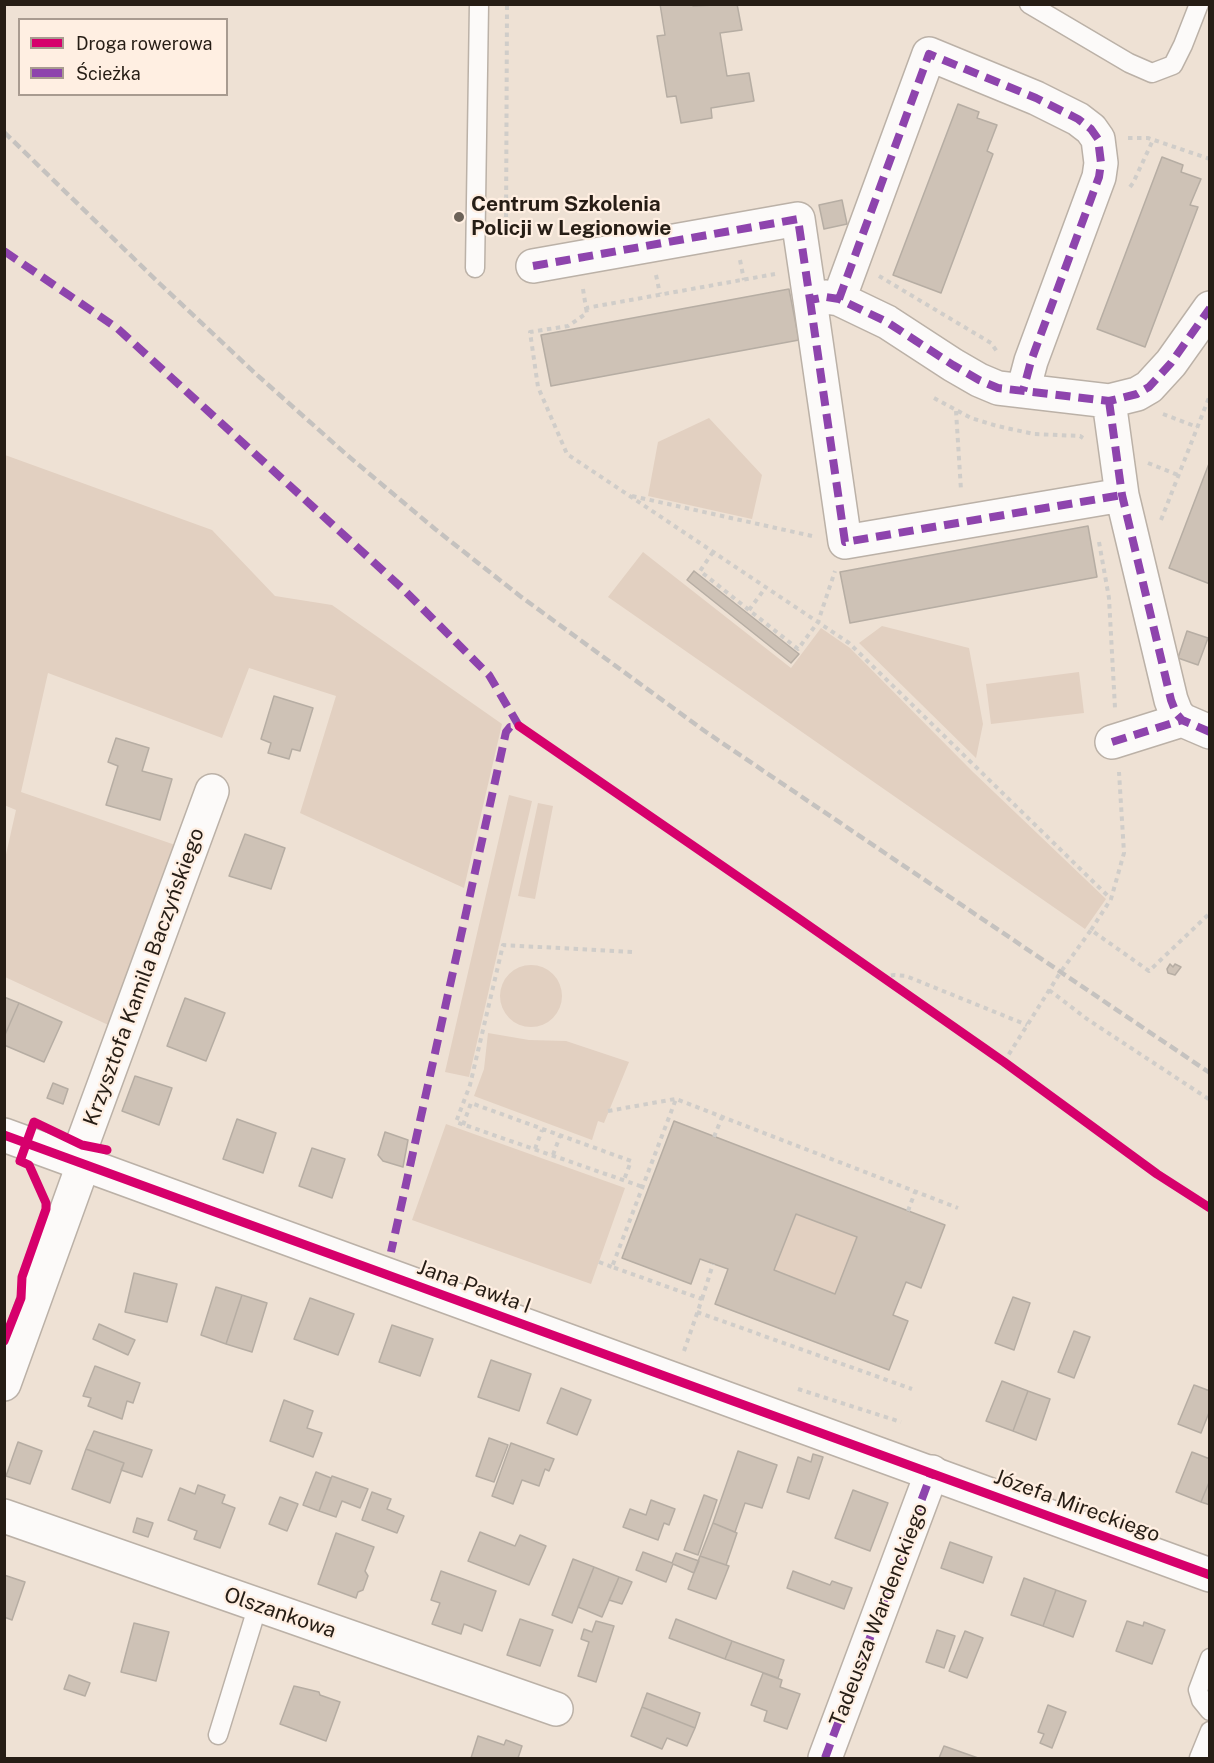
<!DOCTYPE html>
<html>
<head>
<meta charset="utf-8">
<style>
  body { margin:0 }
  #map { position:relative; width:1214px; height:1763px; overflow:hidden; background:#eee1d4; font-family:"Public Sans",sans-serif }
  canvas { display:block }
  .frame { position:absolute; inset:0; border:6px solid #261d15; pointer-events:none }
  .legend { position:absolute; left:18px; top:18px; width:210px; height:78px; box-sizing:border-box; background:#ffefe2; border:2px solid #a89b90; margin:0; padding:8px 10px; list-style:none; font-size:18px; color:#261d15 }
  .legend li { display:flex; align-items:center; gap:12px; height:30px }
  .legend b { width:30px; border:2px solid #a89b90 }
</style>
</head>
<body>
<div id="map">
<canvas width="1214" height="1763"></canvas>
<div class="frame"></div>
<ul class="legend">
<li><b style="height:8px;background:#d6006c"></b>Droga rowerowa</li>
<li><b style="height:8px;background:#8e44ad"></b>Ścieżka</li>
</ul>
</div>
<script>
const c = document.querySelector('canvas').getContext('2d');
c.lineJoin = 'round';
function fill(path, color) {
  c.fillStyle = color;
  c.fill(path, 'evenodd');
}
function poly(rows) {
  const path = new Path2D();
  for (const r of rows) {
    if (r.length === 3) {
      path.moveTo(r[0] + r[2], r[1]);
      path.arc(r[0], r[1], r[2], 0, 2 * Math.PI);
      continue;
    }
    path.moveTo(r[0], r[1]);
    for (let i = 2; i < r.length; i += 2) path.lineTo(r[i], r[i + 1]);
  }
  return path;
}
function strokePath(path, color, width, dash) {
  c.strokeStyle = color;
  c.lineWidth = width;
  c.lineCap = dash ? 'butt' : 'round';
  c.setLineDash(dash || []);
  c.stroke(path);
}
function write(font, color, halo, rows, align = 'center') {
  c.font = font + ' "Public Sans",sans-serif';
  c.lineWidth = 4.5;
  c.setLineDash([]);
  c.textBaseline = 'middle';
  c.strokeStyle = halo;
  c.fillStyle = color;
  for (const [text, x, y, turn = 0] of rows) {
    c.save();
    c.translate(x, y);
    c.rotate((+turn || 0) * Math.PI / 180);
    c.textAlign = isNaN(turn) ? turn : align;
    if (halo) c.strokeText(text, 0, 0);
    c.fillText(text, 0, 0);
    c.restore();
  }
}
const green = poly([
  [709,418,762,475,752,519,648,496,658,442],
  [5,455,212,530,275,596,332,605,502,724,464,888,300,813,336,696,249,668,222,738,48,673,21,792,184,848,117,1029,5,977,5,859,16,810,4,805],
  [643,552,791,668,821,628,850,648,973,772,1106,899,1085,929,608,597],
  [882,626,969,648,983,724,976,758,859,643],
  [1079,672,1084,713,991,724,986,684],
  [509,795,532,801,469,1077,445,1072],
  [538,803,553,806,535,899,518,896],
  [531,996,31],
  [488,1033,529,1040,566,1041,629,1062,604,1123,598,1121,592,1140,474,1096,484,1069],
  [446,1124,625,1188,591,1284,412,1220],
  [796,1214,857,1237,835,1294,774,1270]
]);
const building = poly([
  [660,4,693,4,693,6,737,4,742,30,720,33,727,76,749,73,754,101,711,108,712,118,681,123,676,96,667,97,657,36,665,35,660,4],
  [958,104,979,112,977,118,997,125,987,151,993,154,941,293,893,275,958,104],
  [1162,157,1183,165,1181,172,1201,179,1190,205,1198,207,1145,347,1097,329,1162,157],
  [842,200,847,224,824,229,819,205,842,200],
  [789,289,799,340,551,386,541,335,789,289],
  [1210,461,1210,584,1169,568,1210,461],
  [1088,526,1097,577,850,623,840,572,1088,526],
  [694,571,799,654,791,663,687,580,694,571],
  [1187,631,1208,638,1198,665,1178,658,1187,631],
  [274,696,313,708,300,751,292,749,289,759,268,753,271,743,261,739,274,696],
  [116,738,149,748,142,771,172,779,160,820,106,805,118,766,108,762,116,738],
  [245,834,285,848,271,889,229,876,245,834],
  [1170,964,1173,967,1175,964,1181,967,1175,975,1168,973,1167,969,1170,964],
  [4,997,19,1003,4,1037,4,997],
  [185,998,225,1013,206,1061,167,1046,185,998],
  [19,1003,62,1022,44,1062,4,1045,4,1037,19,1003],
  [135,1076,172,1088,159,1125,122,1111,135,1076],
  [53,1083,68,1089,63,1104,47,1098,53,1083],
  [237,1119,276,1133,263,1173,223,1159,237,1119],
  [674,1121,945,1225,921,1288,906,1282,893,1315,908,1321,889,1370,715,1304,728,1269,700,1259,691,1284,622,1258,674,1121],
  [796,1214,857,1237,835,1294,774,1270,796,1214],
  [385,1132,408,1140,403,1167,383,1161,378,1155,385,1132],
  [312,1148,345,1159,332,1198,299,1186,312,1148],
  [134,1273,177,1284,167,1322,125,1312,134,1273],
  [216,1287,242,1295,226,1344,201,1335,216,1287],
  [242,1295,267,1303,252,1352,226,1344,242,1295],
  [1013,1297,1030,1303,1014,1350,995,1343,1013,1297],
  [310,1298,354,1314,338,1355,294,1339,310,1298],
  [99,1324,135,1340,128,1355,93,1339,99,1324],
  [392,1325,433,1339,420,1376,379,1362,392,1325],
  [1074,1331,1090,1337,1074,1378,1058,1372,1074,1331],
  [491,1360,531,1374,519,1411,478,1397,491,1360],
  [95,1366,140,1383,133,1403,127,1401,122,1419,88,1406,91,1398,83,1396,95,1366],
  [1002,1381,1028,1391,1013,1431,986,1421,1002,1381],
  [1194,1385,1210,1391,1210,1410,1201,1433,1178,1424,1194,1385],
  [561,1388,591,1400,577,1435,547,1423,561,1388],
  [1028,1391,1050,1399,1036,1440,1013,1431,1028,1391],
  [284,1400,313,1411,307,1428,322,1433,313,1457,270,1441,284,1400],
  [94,1431,152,1450,142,1477,121,1470,124,1463,86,1449,94,1431],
  [489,1438,508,1445,494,1482,476,1476,489,1438],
  [18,1442,42,1451,30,1484,6,1476,18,1442],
  [511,1443,554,1459,549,1471,545,1469,539,1486,522,1480,513,1504,492,1496,511,1443],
  [86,1449,124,1463,110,1503,72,1489,86,1449],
  [738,1451,777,1465,762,1508,745,1503,735,1532,713,1523,738,1451],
  [1192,1452,1210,1459,1210,1480,1201,1502,1176,1492,1192,1452],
  [813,1454,823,1457,809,1499,787,1492,798,1457,811,1462,813,1454],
  [316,1472,331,1478,319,1511,303,1505,316,1472],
  [332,1476,368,1489,360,1508,342,1501,336,1517,319,1511,332,1476],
  [1210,1480,1210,1505,1201,1502,1210,1480],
  [198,1485,225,1495,222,1503,235,1508,220,1548,194,1539,197,1531,168,1520,180,1488,195,1494,198,1485],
  [853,1490,888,1503,870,1551,835,1538,853,1490],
  [372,1492,391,1499,387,1509,404,1516,397,1533,362,1520,372,1492],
  [704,1495,717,1500,698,1555,684,1550,704,1495],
  [280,1497,298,1504,287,1531,269,1524,280,1497],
  [651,1500,675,1509,669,1525,664,1523,658,1540,623,1527,630,1509,646,1515,651,1500],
  [137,1518,153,1523,148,1537,133,1532,137,1518],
  [713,1523,737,1533,726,1565,700,1556,713,1523],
  [480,1532,515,1546,520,1535,546,1546,529,1585,468,1561,480,1532],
  [336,1533,374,1547,365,1571,368,1576,363,1590,358,1592,356,1598,318,1584,336,1533],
  [950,1542,992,1557,983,1583,941,1568,950,1542],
  [643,1552,672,1563,676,1553,699,1561,694,1573,673,1564,666,1582,636,1570,643,1552],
  [700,1556,729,1566,716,1599,688,1589,700,1556],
  [573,1559,594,1567,572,1623,552,1615,573,1559],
  [594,1567,619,1577,602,1617,578,1607,594,1567],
  [441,1571,496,1591,482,1631,464,1624,461,1634,432,1624,440,1603,431,1600,441,1571],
  [793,1571,830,1585,832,1581,852,1588,844,1609,787,1588,793,1571],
  [4,1575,25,1582,12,1620,4,1617,4,1575],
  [619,1577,632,1582,622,1604,609,1600,619,1577],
  [1024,1578,1056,1590,1043,1626,1011,1615,1024,1578],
  [1056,1590,1086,1601,1073,1637,1043,1626,1056,1590],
  [520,1619,553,1630,540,1666,507,1655,520,1619],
  [676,1619,732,1641,725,1659,669,1638,676,1619],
  [596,1621,614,1626,596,1682,578,1676,589,1642,581,1639,584,1629,592,1632,596,1621],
  [1127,1621,1143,1626,1144,1622,1165,1630,1152,1664,1116,1651,1127,1621],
  [134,1623,169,1632,156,1681,121,1672,134,1623],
  [937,1630,955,1636,944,1668,926,1662,937,1630],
  [965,1631,983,1638,967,1678,949,1671,965,1631],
  [732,1641,784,1660,778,1678,725,1659,732,1641],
  [763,1673,782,1680,780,1687,800,1694,787,1729,764,1721,767,1711,751,1705,763,1673],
  [69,1675,90,1683,85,1696,64,1689,69,1675],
  [294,1686,319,1692,320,1695,340,1702,326,1741,280,1724,294,1686],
  [647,1693,700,1713,695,1728,642,1707,647,1693],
  [1048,1705,1066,1712,1052,1748,1040,1743,1044,1734,1038,1732,1048,1705],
  [642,1707,695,1728,687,1746,667,1738,662,1749,631,1736,642,1707],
  [478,1736,504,1745,506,1740,522,1746,518,1758,471,1758,478,1736],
  [944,1746,978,1758,939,1758,944,1746]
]);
const path = poly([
  [1128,138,1148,138,1210,159],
  [1130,187,1133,183,1153,140],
  [506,235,507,4],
  [740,260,744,280],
  [656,275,660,294],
  [879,276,991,343,998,353],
  [583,289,586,308,775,274],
  [586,308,587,313,568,326,530,332,538,387,567,454,849,643,1111,899],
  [934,398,971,418,997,426,1034,434,1080,436,1083,438],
  [956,411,961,490],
  [1163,414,1197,427],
  [1148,463,1178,475],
  [632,496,812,536],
  [1161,520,1210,395],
  [1099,542,1109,598,1115,708],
  [713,552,700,571,798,649,818,622,835,571],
  [749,610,766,587],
  [1091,930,1111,899,1124,853,1119,772],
  [632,952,503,945,470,1085,456,1122,643,1187],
  [882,977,894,975,906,976,1027,1025],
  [1049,990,1087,1019,1210,1100],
  [1004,1062,1060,973,1091,930,1149,971,1210,913],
  [608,1111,675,1099],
  [463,1125,471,1103,631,1161,624,1180],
  [714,1137,722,1117],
  [535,1149,542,1130],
  [553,1155,560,1136],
  [908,1211,915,1192],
  [599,1262,612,1267],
  [702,1299,713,1264],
  [697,1312,912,1389],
  [684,1351,702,1299,612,1267,676,1099,958,1208],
  [798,1389,901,1422]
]);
const lane = poly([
  [1029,4,1129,63,1152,73,1173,65,1183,45,1199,4],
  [475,268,479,4],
  [1210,1658,1198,1690,1201,1700,1210,1711],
  [218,1735,258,1605],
  [1199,1758,1210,1731]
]);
const street = poly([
  [533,266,798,219,810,300,826,297,839,299,887,322,953,365,979,380,998,388,1109,401,1137,394,1149,387,1171,363,1210,308],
  [839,299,929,54,1036,98,1078,119,1091,129,1098,139,1101,163,1099,177,1031,361,1023,391],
  [810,300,845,542,1122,495],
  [1109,401,1122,495,1171,700,1176,713,1182,720,1210,732],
  [1112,742,1182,720],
  [4,1384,83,1165,82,1145,212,791],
  [4,1516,556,1709],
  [825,1758,932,1472]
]);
const secondary = poly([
  [4,1135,1210,1575]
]);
const rail = poly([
  [4,132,159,283,256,374,347,455,435,529,520,596,706,732,1210,1073]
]);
const quiet = poly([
  [4,251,117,328,403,589,489,675,519,726,510,727,506,732,391,1252],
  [533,266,798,219,810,300,826,297,839,299,887,322,953,365,979,380,998,388,1109,401,1137,394,1149,387,1171,363,1210,308],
  [839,299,929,54,1036,98,1078,119,1091,129,1098,139,1101,163,1099,177,1031,361,1023,391],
  [810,300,845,542,1122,495],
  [1109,401,1122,495,1171,700,1176,713,1182,720,1210,732],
  [1112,742,1182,720],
  [825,1758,932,1472]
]);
const cycleway = poly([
  [519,726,795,916,1004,1062,1157,1174,1210,1208],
  [4,1135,1210,1575],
  [4,1341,21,1298,22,1277,46,1209,46,1203,29,1165,20,1161,34,1122,82,1145,107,1150]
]);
const markers = [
  [459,217,6,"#6c6258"]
];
const poiNames = [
  ["Centrum Szkolenia",471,205],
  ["Policji w Legionowie",471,229]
];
const streetNames = [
  ["Krzysztofa Kamila Baczyńskiego",144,977,-70],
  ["Jana Pawła I",474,1287,20],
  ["Józefa Mireckiego",1077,1506,20],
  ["Olszankowa",280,1613,19],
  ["Tadeusza Wardenckiego",879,1615,-69]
];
fill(green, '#e2d0c1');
fill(building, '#cec2b6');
strokePath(building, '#b6ada3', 1.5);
strokePath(lane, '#bbb1a7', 21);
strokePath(street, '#bbb1a7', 36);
strokePath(secondary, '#bbb1a7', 36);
strokePath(path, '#d0cdc9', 4, [4.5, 4.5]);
strokePath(lane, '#fcfaf9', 18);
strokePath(street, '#fcfaf9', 33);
strokePath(secondary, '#fcfaf9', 33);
strokePath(rail, '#c5c2bf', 4.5, [9, 4.5]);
strokePath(quiet, '#8e44ad', 8, [15, 8]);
strokePath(cycleway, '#d6006c', 9);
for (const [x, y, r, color] of markers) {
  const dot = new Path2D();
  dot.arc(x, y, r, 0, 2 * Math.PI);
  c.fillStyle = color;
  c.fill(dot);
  strokePath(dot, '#ffefe2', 2);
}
write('bold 21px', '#261d15', '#ffefe2', poiNames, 'left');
write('21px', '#261d15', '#ffefe2', streetNames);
</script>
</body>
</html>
